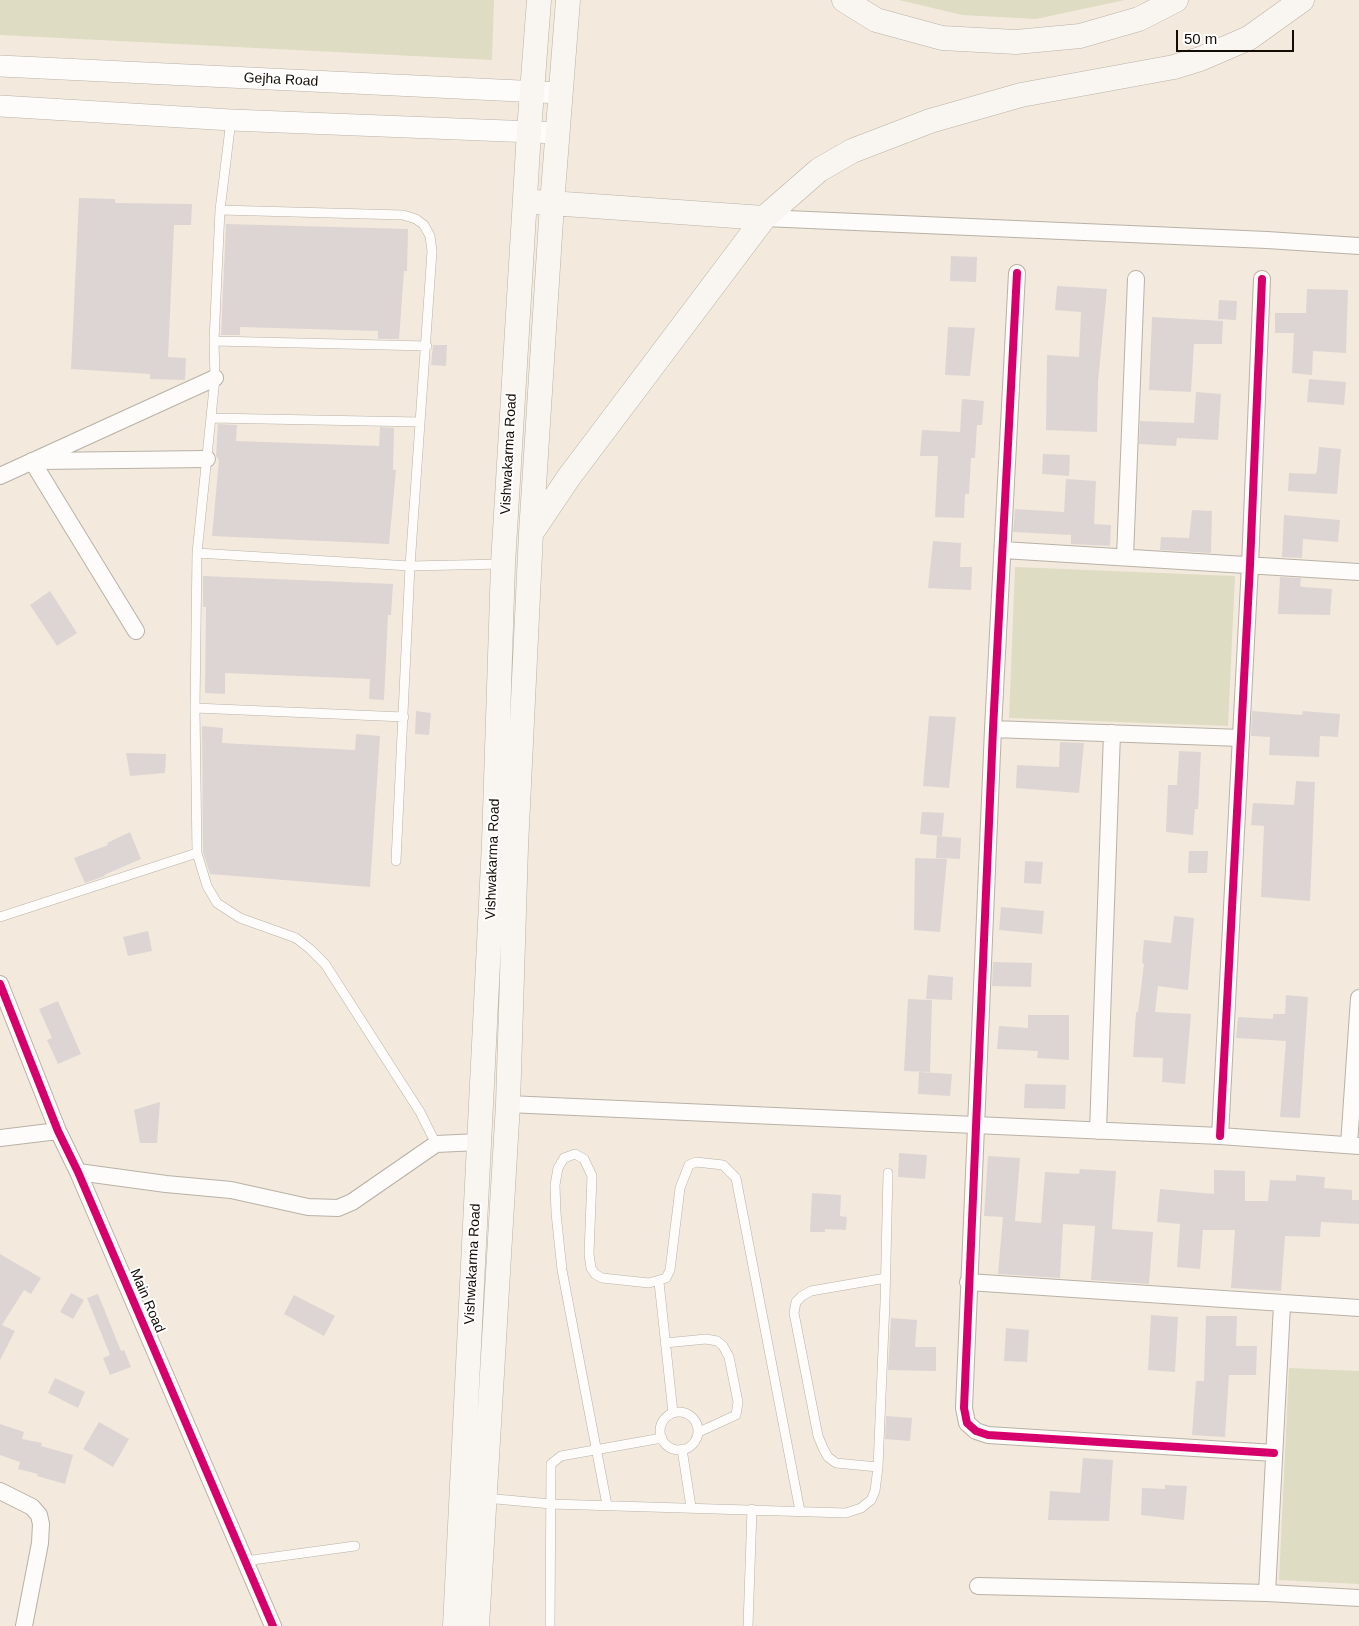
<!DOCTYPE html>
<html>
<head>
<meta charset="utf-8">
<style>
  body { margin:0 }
  #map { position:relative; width:1359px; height:1626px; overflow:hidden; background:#f3eadd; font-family:Arial,sans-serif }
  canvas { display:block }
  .scale { position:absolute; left:1176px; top:30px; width:118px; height:22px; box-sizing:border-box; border:2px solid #130c04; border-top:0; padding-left:6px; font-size:15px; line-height:18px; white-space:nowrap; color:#130c04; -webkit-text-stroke:4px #fff; paint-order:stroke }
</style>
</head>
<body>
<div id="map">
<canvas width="1359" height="1626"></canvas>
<div class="scale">50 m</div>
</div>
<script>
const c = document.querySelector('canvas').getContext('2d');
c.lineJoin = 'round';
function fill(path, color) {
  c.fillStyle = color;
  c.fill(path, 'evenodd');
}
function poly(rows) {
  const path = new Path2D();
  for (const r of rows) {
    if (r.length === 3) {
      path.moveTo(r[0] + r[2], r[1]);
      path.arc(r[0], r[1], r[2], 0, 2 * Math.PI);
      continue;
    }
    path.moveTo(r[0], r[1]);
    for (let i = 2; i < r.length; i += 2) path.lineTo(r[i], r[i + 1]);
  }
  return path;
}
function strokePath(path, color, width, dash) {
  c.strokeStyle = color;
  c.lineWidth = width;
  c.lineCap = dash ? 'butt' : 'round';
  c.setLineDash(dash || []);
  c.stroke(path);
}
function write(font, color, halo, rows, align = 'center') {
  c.font = font + ' Arial,sans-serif';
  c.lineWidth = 4;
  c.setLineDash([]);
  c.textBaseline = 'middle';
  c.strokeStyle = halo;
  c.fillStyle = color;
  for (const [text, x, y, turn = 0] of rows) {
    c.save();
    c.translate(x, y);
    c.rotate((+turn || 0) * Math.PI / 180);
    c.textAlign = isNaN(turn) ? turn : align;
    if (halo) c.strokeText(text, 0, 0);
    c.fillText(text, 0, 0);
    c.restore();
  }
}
const green = poly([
  [0,0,494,0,492,60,0,35],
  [899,0,1125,0,1036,19,962,15],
  [1015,567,1235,576,1228,726,1009,718],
  [1289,1368,1359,1371,1359,1584,1279,1580]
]);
const building = poly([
  [79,198,115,199,115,203,192,204,191,225,174,225,168,357,186,358,185,380,150,379,150,374,71,369],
  [226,224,408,229,407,271,404,271,399,339,378,339,378,331,240,327,240,335,221,335],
  [951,256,977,257,976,282,950,281],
  [1057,286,1107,289,1098,382,1097,432,1046,430,1047,355,1079,357,1081,312,1055,310],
  [1307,289,1348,290,1346,353,1313,351,1312,375,1292,373,1294,333,1275,333,1275,313,1306,313],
  [1219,300,1237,301,1236,320,1218,319],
  [1152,317,1223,321,1222,344,1194,344,1191,392,1149,390],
  [948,327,975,328,970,376,945,375],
  [433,345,447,345,446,366,431,365],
  [1309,379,1346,382,1344,405,1307,402],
  [1196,392,1221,394,1218,440,1177,438,1176,446,1139,444,1140,421,1194,423],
  [962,399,984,401,982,425,977,425,975,458,971,458,969,494,965,494,964,518,935,517,938,456,920,456,922,430,960,432],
  [218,424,237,425,236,441,379,446,380,427,394,428,393,470,396,470,389,544,212,536,219,460,216,456],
  [1319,447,1341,449,1337,494,1288,491,1289,473,1315,474,1317,471],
  [1043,454,1070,455,1069,476,1042,474],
  [1066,479,1096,481,1094,524,1111,525,1110,546,1071,544,1071,535,1013,532,1015,509,1064,512],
  [1192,510,1212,511,1211,553,1160,550,1161,537,1189,538],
  [1284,515,1340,520,1338,542,1303,539,1302,558,1282,557],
  [933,541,961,543,960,567,972,567,971,590,928,588],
  [203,576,393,584,391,615,388,615,384,700,369,699,370,679,225,673,225,694,205,693,206,607,203,607],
  [1280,577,1301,578,1300,586,1303,587,1332,589,1330,615,1278,614],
  [50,591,77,633,57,646,30,605],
  [416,711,431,713,429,735,415,734],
  [1252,711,1302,715,1303,711,1340,714,1338,737,1320,736,1319,757,1269,755,1270,737,1251,736],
  [929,716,956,717,949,788,923,786],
  [202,726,223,728,222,743,355,750,356,734,380,736,370,887,210,874,203,852],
  [1060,742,1084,743,1079,793,1016,788,1017,765,1059,767],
  [1179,751,1201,752,1198,809,1195,809,1193,835,1166,832,1168,785,1177,785],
  [126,753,166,754,165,773,130,776],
  [1296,781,1315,782,1310,901,1261,897,1264,826,1251,825,1253,803,1294,805],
  [922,812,944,813,942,836,920,834],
  [130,832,141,859,104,875,105,876,85,883,74,858,108,845,107,843],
  [937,836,961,838,960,859,936,858],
  [1189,851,1208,851,1207,873,1188,873],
  [915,858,947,859,940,932,914,930],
  [1025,861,1043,862,1041,884,1024,883],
  [1001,907,1044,911,1042,934,999,930],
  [1174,916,1194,918,1188,990,1158,986,1155,1012,1191,1014,1185,1084,1162,1082,1163,1058,1133,1057,1136,1012,1138,1012,1144,964,1142,963,1144,940,1171,943],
  [148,931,152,951,128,956,123,937],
  [993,962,1032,963,1031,987,992,986],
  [928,975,953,977,952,1000,926,999],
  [1286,995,1308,997,1300,1118,1280,1117,1286,1041,1236,1038,1238,1017,1273,1019,1273,1014,1285,1014],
  [908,999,932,1000,930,1072,904,1071],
  [58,1001,81,1054,58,1064,47,1040,52,1038,39,1009],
  [1028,1015,1069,1015,1069,1060,1037,1058,1038,1051,997,1049,999,1026,1028,1028],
  [919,1072,952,1074,950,1096,918,1094],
  [1025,1084,1066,1085,1065,1109,1024,1108],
  [160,1102,157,1143,140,1143,134,1110],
  [899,1153,927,1155,925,1179,898,1177],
  [988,1156,1020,1158,1015,1221,1041,1223,1045,1172,1079,1174,1080,1169,1116,1171,1112,1229,1153,1232,1149,1284,1091,1280,1095,1226,1063,1224,1060,1278,998,1274,1003,1217,984,1216],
  [1214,1170,1245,1171,1245,1201,1268,1201,1270,1180,1296,1181,1296,1175,1325,1177,1324,1188,1352,1190,1352,1200,1359,1200,1359,1224,1321,1222,1320,1237,1285,1236,1281,1291,1231,1288,1235,1230,1203,1230,1200,1269,1177,1267,1180,1224,1157,1222,1160,1189,1214,1194],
  [812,1193,841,1195,840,1216,847,1217,846,1230,825,1229,825,1232,810,1232],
  [0,1254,41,1278,31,1294,24,1290,2,1325,15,1331,0,1360],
  [71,1293,84,1300,73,1319,60,1312],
  [98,1294,121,1351,124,1350,131,1367,110,1375,103,1358,110,1355,87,1298],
  [294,1295,335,1316,324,1336,284,1314],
  [1151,1315,1178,1317,1175,1372,1148,1370],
  [1206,1316,1237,1316,1236,1346,1257,1346,1256,1375,1229,1375,1225,1437,1192,1435,1196,1381,1204,1381],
  [891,1318,917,1320,915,1347,936,1347,936,1371,888,1370],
  [1006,1328,1029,1330,1027,1362,1004,1361],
  [55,1378,85,1392,78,1408,48,1393],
  [886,1416,912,1418,910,1441,885,1439],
  [99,1422,129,1439,113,1467,83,1449],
  [0,1424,24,1432,22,1439,42,1443,41,1446,73,1455,65,1484,37,1476,38,1474,18,1469,20,1462,0,1455],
  [1083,1458,1113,1460,1109,1521,1048,1520,1050,1491,1080,1493],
  [1165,1485,1187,1486,1184,1520,1141,1515,1142,1488,1165,1489]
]);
const service = poly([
  [220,210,403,215,416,219,424,225,430,236,432,251,410,566,396,861],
  [214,341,427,346],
  [211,418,420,422],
  [197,553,410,566,502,564],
  [195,708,404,717],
  [197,853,207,886,217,903,240,918,296,938,310,949,325,964,420,1112,436,1144],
  [0,917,197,853,195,708,197,553,215,378,214,341,220,210,231,120],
  [659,1282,673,1413],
  [665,1343,706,1339,717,1341,723,1346,729,1357,738,1402,736,1415,699,1432],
  [679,1431,19],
  [682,1449,691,1507],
  [878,1467,836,1463,828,1457,823,1448,818,1436,794,1313,796,1302,802,1296,811,1291,886,1278],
  [485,1498,551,1504,846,1513,861,1508,871,1500,875,1491,878,1467,885,1302,888,1173],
  [607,1505,562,1270,556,1213,555,1185,558,1168,564,1158,575,1154,584,1159,592,1176,589,1254,591,1268,595,1274,602,1278,649,1283,666,1278,670,1270,680,1188,689,1165,696,1162,723,1165,736,1178,800,1511],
  [245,1561,355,1546],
  [550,1626,551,1464,561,1456,662,1438],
  [748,1626,752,1509]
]);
const minor = poly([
  [764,218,1267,240,1359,246],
  [1017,273,993,729,964,1408,967,1423,976,1431,988,1435,1274,1453],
  [32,461,136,631],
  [40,461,207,459],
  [0,476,215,378],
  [1003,550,1359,572],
  [1125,557,1136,279],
  [993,729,1241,738],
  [0,984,58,1131,78,1172,273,1626],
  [508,1104,1220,1136,1359,1146],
  [1098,1131,1112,733],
  [1220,1136,1250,565,1262,279],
  [0,1138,58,1131],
  [1349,1145,1359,998],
  [78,1172,166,1184,231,1190,308,1207,338,1208,352,1202,436,1144,479,1142],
  [968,1282,1359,1308],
  [0,1491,32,1507,39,1515,41,1524,40,1543,24,1626],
  [978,1586,1267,1593,1359,1598],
  [1267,1593,1282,1305]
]);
const tertiary = poly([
  [0,66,561,93],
  [0,106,231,120,558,133]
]);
const secondary = poly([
  [844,0,876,20,942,38,1016,42,1080,36,1139,19,1176,0],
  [536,202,764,218],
  [532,532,569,477,764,218,819,170,852,151,930,121,1021,95,1174,67,1200,59,1249,38,1302,0],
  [455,1626,494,843,503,564,529,131,539,0],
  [477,1626,508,1104,516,847,531,533,552,204,568,0]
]);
const cycleway = poly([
  [1017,273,993,729,964,1408,967,1423,976,1431,988,1435,1274,1453],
  [0,984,58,1131,78,1172,273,1626],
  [1220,1136,1250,565,1262,279]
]);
const streetNames = [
  ["Gejha Road",281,80,3],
  ["Vishwakarma Road",509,454,-87],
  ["Vishwakarma Road",493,859,-88],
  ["Vishwakarma Road",473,1264,-87],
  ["Main Road",147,1301,67]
];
fill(green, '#dfdcc4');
fill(building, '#ddd5d4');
strokePath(service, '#b8b1a6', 10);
strokePath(minor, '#b8b1a6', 18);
strokePath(tertiary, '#b8b1a6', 22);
strokePath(secondary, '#b8b1a6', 25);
strokePath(service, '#fdfcfa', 9);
strokePath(minor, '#fdfcfa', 16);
strokePath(tertiary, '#fdfcfa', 21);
strokePath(secondary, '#f9f6f2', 24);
strokePath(cycleway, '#d6006c', 8);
write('14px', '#130c04', '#fff', streetNames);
</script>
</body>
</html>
